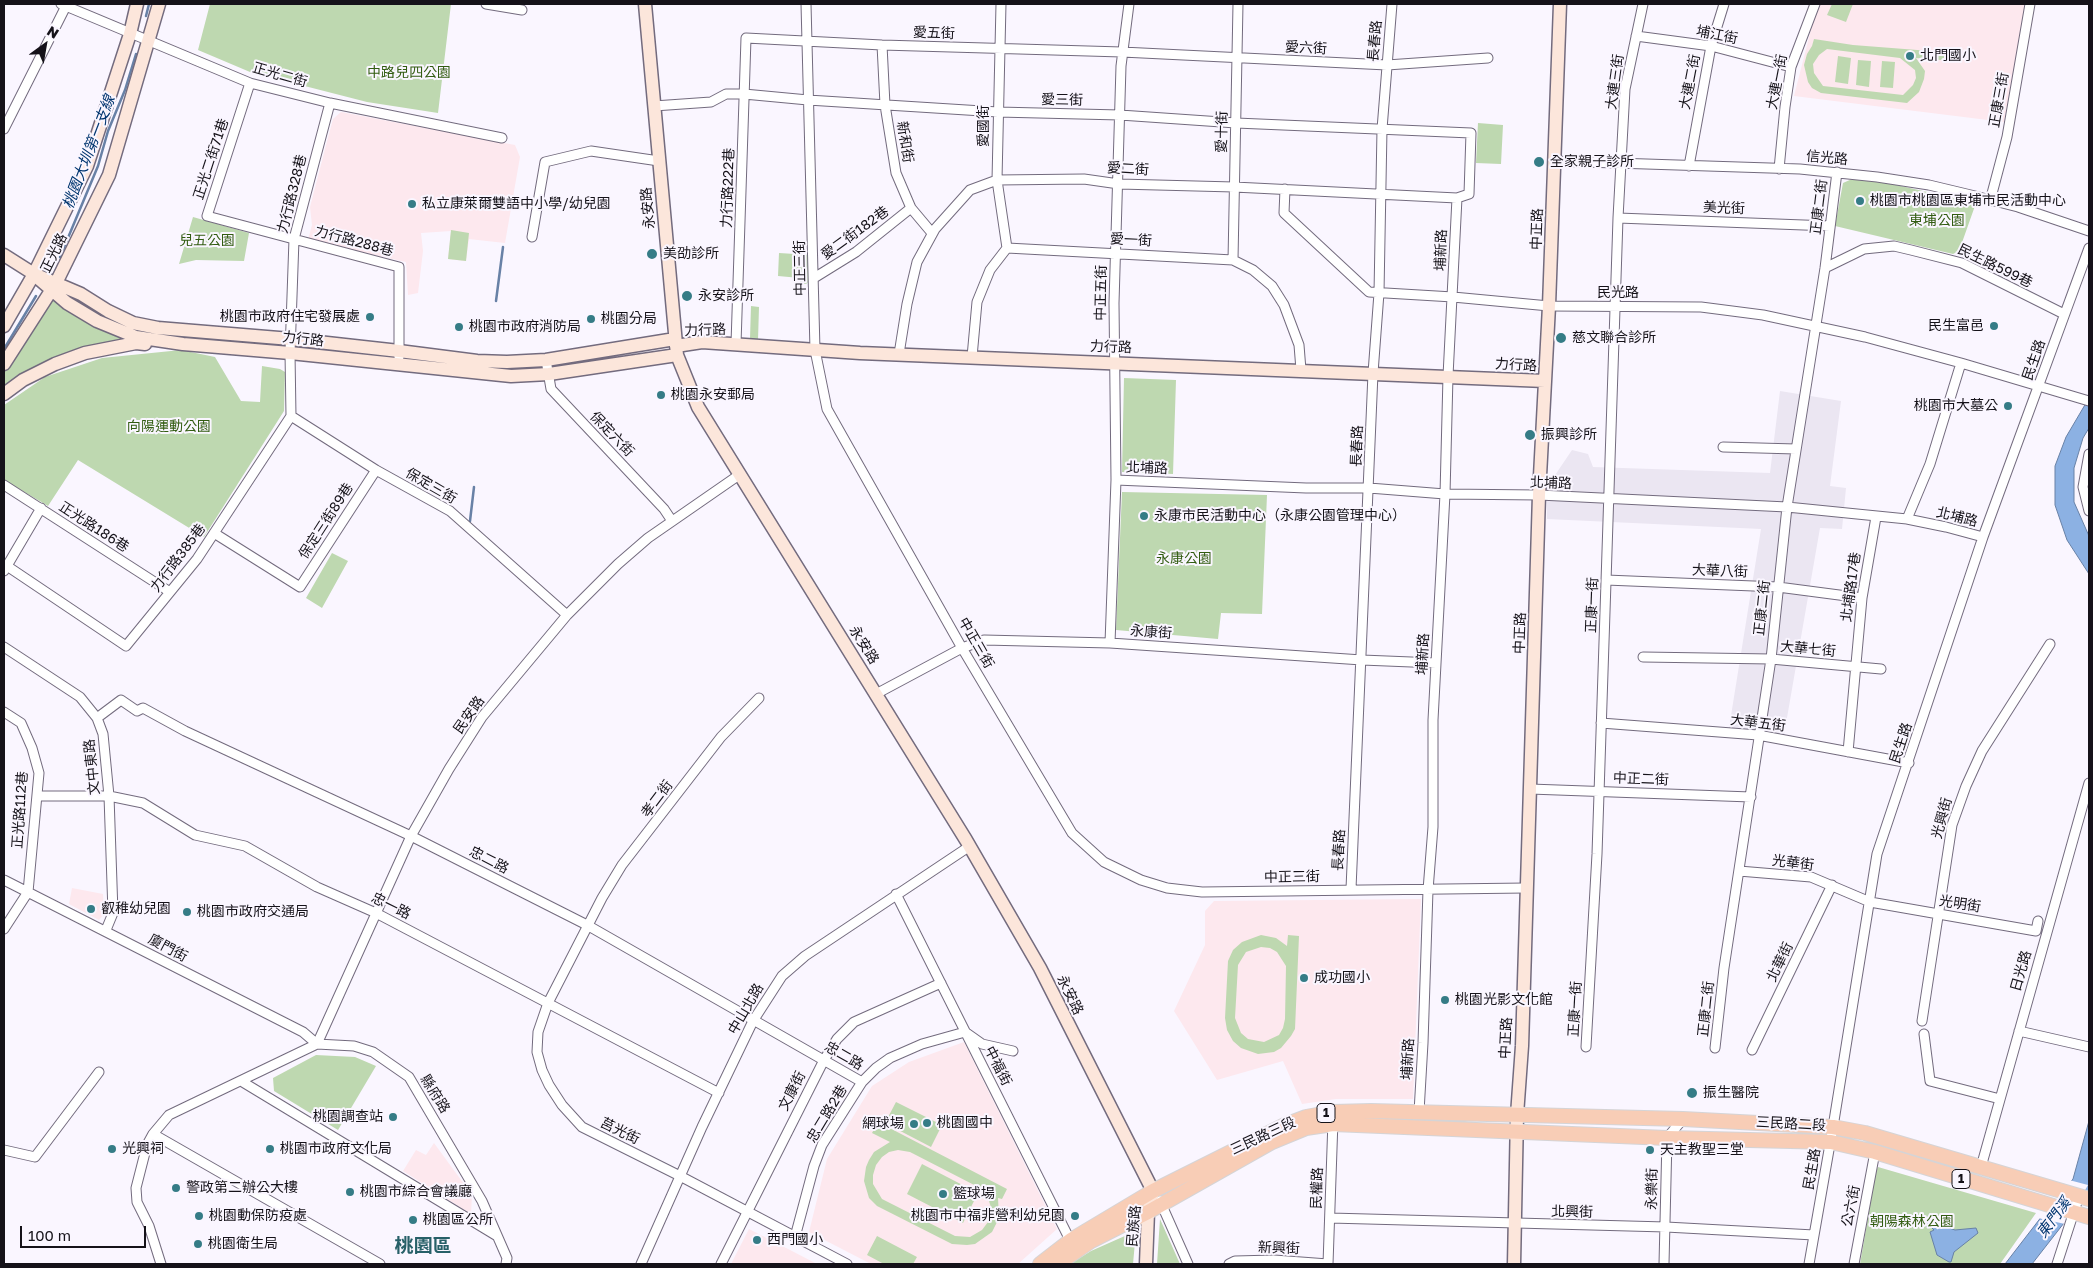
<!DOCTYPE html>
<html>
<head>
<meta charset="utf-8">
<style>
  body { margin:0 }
  #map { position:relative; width:2093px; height:1268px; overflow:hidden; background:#faf6ff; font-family:"Golos Text",sans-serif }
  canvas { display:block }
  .frame { position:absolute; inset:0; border:5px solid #151219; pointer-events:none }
  .north { position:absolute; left:20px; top:20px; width:50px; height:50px; -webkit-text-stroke:4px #faf6ff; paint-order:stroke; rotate:32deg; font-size:14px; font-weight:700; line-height:20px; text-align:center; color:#151219 }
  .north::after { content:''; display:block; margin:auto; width:18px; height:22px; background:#151219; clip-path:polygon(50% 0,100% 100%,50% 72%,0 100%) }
  .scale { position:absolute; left:20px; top:1226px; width:126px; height:22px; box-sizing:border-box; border:2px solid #151219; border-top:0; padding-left:6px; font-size:15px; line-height:18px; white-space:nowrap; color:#151219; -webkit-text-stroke:4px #faf6ff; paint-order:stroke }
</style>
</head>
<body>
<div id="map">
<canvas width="2093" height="1268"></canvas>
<div class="frame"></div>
<div class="north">N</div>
<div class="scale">100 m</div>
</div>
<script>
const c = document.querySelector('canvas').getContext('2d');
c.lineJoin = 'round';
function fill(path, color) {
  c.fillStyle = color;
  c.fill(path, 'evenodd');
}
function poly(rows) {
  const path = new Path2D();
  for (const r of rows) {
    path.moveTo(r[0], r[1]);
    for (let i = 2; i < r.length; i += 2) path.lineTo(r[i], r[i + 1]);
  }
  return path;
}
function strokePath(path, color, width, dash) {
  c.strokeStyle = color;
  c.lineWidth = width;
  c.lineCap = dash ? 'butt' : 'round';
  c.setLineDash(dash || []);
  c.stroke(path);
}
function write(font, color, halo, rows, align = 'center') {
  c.font = font + ' "Golos Text","Noto Sans TC",sans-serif';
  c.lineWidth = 4;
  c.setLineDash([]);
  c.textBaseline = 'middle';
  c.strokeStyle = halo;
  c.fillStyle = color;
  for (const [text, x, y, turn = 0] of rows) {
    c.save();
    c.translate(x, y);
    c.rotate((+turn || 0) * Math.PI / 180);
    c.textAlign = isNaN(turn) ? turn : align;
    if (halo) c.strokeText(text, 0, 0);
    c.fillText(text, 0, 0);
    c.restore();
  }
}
const built = poly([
  [1780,391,1841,401,1830,486,1846,488,1842,529,1820,528,1784,735,1729,728,1761,529,1547,519,1547,503,1545,490,1572,450,1588,454,1593,467,1770,473]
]);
const education = poly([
  [1820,4,2026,4,2004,122,1794,96,1816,10],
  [341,112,515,145,520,157,505,243,469,239,466,261,448,259,451,231,421,233,423,251,418,293,408,295,406,262,308,240,312,225,310,207,325,149,333,119],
  [72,888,103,894,104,914,99,920,69,904],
  [1421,899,1413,1099,1336,1099,1302,1104,1283,1061,1217,1080,1174,1011,1205,945,1205,911,1214,901],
  [964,1042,1057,1229,1018,1264,871,1264,809,1232,827,1159,872,1086,909,1062],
  [434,1143,472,1195,471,1214,403,1171,416,1150,426,1155],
  [749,1229,792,1251,817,1264,731,1264]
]);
const green = poly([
  [210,4,451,4,438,113,367,102,250,72,198,50],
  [1832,4,1853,4,1846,22,1827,15],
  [1814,39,1853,45,1956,53,1953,61,1916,58,1925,71,1924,79,1919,92,1907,103,1821,93,1812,88,1808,82,1804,65,1807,54,1812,46],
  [1827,49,1900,58,1915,70,1916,78,1913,85,1903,95,1823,86,1814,73,1813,64,1819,55],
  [1838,56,1851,58,1848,84,1835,82],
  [1858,60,1871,61,1869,87,1856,85],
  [1882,61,1895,62,1893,88,1880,87],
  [1478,123,1503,125,1501,164,1476,163],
  [1852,179,1892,184,1976,203,1959,251,1953,254,1835,226,1843,183],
  [193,217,249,233,244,261,196,260,179,264],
  [451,230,469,233,466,261,448,259],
  [779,253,811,255,811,279,806,284,800,284,800,278,778,276],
  [53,298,135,341,4,389,4,371],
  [751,306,759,307,758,340,750,339],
  [181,350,215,357,241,401,260,402,262,366,280,369,285,372,284,411,204,537,78,460,48,506,4,480,4,405,45,377,102,358],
  [1124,378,1176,380,1173,474,1122,472],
  [1122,492,1267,495,1262,614,1221,613,1218,639,1116,630],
  [332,553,348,561,322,608,306,598],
  [1261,935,1276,938,1287,946,1288,935,1299,936,1295,1029,1291,1036,1281,1048,1274,1052,1258,1054,1241,1048,1233,1041,1227,1030,1225,1018,1228,961,1233,950,1242,942],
  [1261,947,1270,948,1277,952,1286,966,1285,1019,1283,1028,1279,1035,1264,1042,1248,1039,1241,1033,1235,1018,1238,965,1246,952],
  [316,1055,355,1057,376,1066,338,1130,274,1091,273,1078],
  [896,1102,942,1125,931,1147,885,1123],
  [878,1122,1007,1189,1002,1199,998,1198,999,1218,992,1232,975,1244,967,1245,952,1244,877,1206,869,1198,864,1181,866,1167,869,1160,874,1152,890,1142,872,1133],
  [898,1150,910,1152,980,1188,986,1193,991,1207,988,1222,982,1230,970,1237,955,1236,882,1199,873,1184,873,1175,876,1165,882,1157,889,1152],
  [922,1164,978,1193,963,1223,907,1194],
  [1878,1167,2036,1213,2000,1264,1860,1264,1876,1171],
  [1160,1219,1180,1264,1157,1264],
  [1136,1231,1133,1264,1070,1264,1091,1251],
  [877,1236,917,1257,913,1264,884,1264,867,1255]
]);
const water = poly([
  [2089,398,2089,428,2083,438,2074,468,2074,502,2089,536,2089,574,2067,540,2055,505,2055,466,2066,437,2089,398],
  [2089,1121,2089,1191,2032,1264,2005,1264,2042,1216,2073,1179,2089,1121],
  [1928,1217,1932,1217,1938,1224,1955,1230,1976,1228,1978,1233,1954,1252,1951,1262,1949,1262,1937,1255,1930,1232,1934,1230,1931,1227,1928,1228,1926,1226,1925,1220,1928,1217]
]);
const pier = poly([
  [2069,1180,2088,1185,2068,1220,2065,1224,2038,1218]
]);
const stream = poly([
  [146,16,149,4],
  [60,257,98,166,108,131,125,90,136,54],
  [496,301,503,247],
  [4,349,36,296],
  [470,521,474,487]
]);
const street = poly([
  [61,4,250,83,330,103,502,138],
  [486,4,522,10],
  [806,4,815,350,827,409,962,648,1072,833,1104,862,1141,880,1167,888,1202,892,1526,888],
  [1001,4,997,180,1007,248],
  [1636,36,1711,46,1791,67],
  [882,45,885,105,896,173,911,208,932,233],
  [250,83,207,216,399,267,399,357],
  [654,106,711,102,726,94,744,94,808,100,998,112,1120,115,1236,123,1471,133,1469,194,1457,198,1234,187,1119,184,1084,179,997,180,970,190,935,229,917,262,907,304,899,354],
  [4,129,66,6],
  [1554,161,1800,169,1877,177,1929,185,1975,196,2018,207,2089,231],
  [1689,166,1711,46,1724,4],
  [1779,169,1785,107,1791,67,1815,4],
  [1285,189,1284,213,1369,292,1453,297,1549,306,1701,307,1763,315,1865,337,1961,363,2089,401],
  [1990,201,2007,137,2030,4],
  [1618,218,1830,226],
  [532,237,545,162,591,151,659,161],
  [1233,260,1238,4],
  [1825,268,1864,249,1894,246,1911,250,1962,263,2064,314],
  [814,278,856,252,911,208],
  [736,344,746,38,882,45,1122,52,1387,65,1488,58],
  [972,357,977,302,990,270,1007,248,1233,260,1253,270,1272,286,1284,305,1299,345,1301,370],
  [546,360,551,389,664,509,672,521],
  [291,416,376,470,450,511,567,615],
  [1723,447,1796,449],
  [2089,454,2083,487,2089,511],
  [1116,480,1306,488,1369,488,1445,494,1539,495,1787,507,1907,519,1946,527,1983,537],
  [4,485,170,592],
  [1907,519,1930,464,1961,363],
  [214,533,300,587,376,470],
  [7,566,126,646,197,559,291,416,290,353,294,239,330,103],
  [4,571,41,508],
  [1606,580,1778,587,1862,598],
  [1110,643,1116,480,1114,303,1121,66,1129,4],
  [4,647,80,697,97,718,103,734,109,796,113,913,106,930],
  [1643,657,1771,659,1881,669],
  [876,694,962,648,984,640,1110,643,1362,660,1436,663],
  [759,698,721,737,622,865,602,898,548,1003,538,1032,537,1052,542,1070,549,1085,562,1105,582,1127,680,1176,847,1264],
  [4,712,21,723,32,748,39,773,28,892,4,929],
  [97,718,121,700,137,711,143,708,185,731,411,836,587,925,862,1082],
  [1601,723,1758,735,1909,763],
  [1848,752,1862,598,1876,517],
  [1530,789,1751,797],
  [37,796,109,796,143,803,195,835,245,846,317,887,376,913,719,1093],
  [1739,871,1811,877,1870,902,2036,931,2038,921],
  [4,880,303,1032,317,1044],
  [1351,889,1373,373,1379,293,1382,129,1392,4],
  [896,894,1072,1244],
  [1922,1021,1952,825,1966,786,1982,751,2050,644],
  [2019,1031,2089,1047],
  [1924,1034,1930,1081,2000,1099],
  [317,1044,411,836,449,769,482,717,567,615,618,564,648,538,739,475],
  [1586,1047,1597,854,1618,218,1625,89,1643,4],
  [1715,1048,1724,968,1771,659,1787,507,1825,268,1837,172],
  [1752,1050,1832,885],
  [241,1081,497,1236],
  [1419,1112,1423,1043,1428,890,1433,827,1433,720,1445,494,1448,376,1457,198],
  [153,1134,380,1264],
  [4,1150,35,1157,99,1072],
  [1981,1167,2089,783],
  [1160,1201,1188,1264],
  [1330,1218,1666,1227,1814,1235],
  [795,1237,814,1166,822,1145,862,1082,876,1068,890,1058,922,1044,965,1032,982,1044,1013,1051],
  [161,1264,149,1226,137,1202,136,1188,147,1145,153,1134,169,1115,317,1044,354,1046,373,1052,409,1077,482,1201,507,1258,506,1264],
  [641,1264,702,1127,753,1021,782,976,805,956,970,846],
  [721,1264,824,1060,837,1039,854,1022,941,983],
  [1229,1264,1235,1261,1274,1260,1328,1264],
  [1328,1264,1333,1120],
  [1664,1264,1667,1138,1683,1119],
  [1809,1264,1833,1127,1877,854,1983,537,2089,248],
  [1854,1264,1875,1152],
  [2057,1264,2079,1196]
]);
const secondary = poly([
  [645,4,677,355,698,407,966,840,1040,968,1153,1191,1148,1212,1146,1264],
  [4,255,34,274,81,294,108,311,133,323,158,328,291,339,399,351,477,361,507,362,546,360,675,339],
  [39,279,67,303,97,321,136,337,183,344,290,353,511,376,549,374,677,355],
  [4,326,34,274,87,166,130,34,137,4],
  [676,346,702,342,860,353,1545,381],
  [4,364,56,283,109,175,159,4],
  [4,394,23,380,55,364,85,353,136,343,145,344],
  [1514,1264,1517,1115,1522,1046,1539,495,1549,306,1560,4]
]);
const primary = poly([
  [1040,1264,1071,1240,1153,1191,1285,1125,1306,1117,1333,1112,1371,1111,1683,1119,1833,1127,1865,1133,2089,1199],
  [1058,1264,1091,1241,1148,1212,1272,1142,1306,1128,1333,1124,1667,1138,1831,1142,1875,1152,2089,1217]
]);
const markers = [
  [1910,56,5,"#357c86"],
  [1539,162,6,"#357c86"],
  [1860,201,5,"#357c86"],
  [412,204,5,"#357c86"],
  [652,254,6,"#357c86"],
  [687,296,6,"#357c86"],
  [370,317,5,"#357c86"],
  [591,319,5,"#357c86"],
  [1994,326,5,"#357c86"],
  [459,327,5,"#357c86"],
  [1561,338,6,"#357c86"],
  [661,395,5,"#357c86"],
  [2008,406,5,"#357c86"],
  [1530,435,6,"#357c86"],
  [1144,516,5,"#357c86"],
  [91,909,5,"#357c86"],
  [187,912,5,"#357c86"],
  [1304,978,5,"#357c86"],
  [1445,1000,5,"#357c86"],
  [1692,1093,6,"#357c86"],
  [393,1117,5,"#357c86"],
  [927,1123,5,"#357c86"],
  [914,1124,5,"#357c86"],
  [112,1149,5,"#357c86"],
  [270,1149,5,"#357c86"],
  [1650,1150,5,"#357c86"],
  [176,1188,5,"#357c86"],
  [350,1192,5,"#357c86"],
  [943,1194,5,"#357c86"],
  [199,1216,5,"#357c86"],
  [1075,1216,5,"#357c86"],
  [413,1220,5,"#357c86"],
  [757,1240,5,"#357c86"],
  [198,1244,5,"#357c86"]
];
const shields = [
  [1326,1113,18],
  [1961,1179,18]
];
const shieldNames = [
  ["1",1326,1113],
  ["1",1961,1179]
];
const streetNames = [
  ["愛五街",934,33,2],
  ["埔江街",1717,35,11],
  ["長春路",1375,41,-85],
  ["愛六街",1306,48,3],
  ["正光二街",280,75,16],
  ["大連三街",1615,82,-82],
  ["大連二街",1690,82,-79],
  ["大連一街",1777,82,-79],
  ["愛三街",1062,100,1],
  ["正康三街",1999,100,-80],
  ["愛國街",984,126,-90],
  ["愛十街",1222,132,-89],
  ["新和街",905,142,81],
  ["信光路",1827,158,5],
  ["正光二街71巷",211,159,-72],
  ["愛二街",1128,169,3],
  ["力行路222巷",728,188,-88],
  ["力行路328巷",292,194,-76],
  ["正康二街",1819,207,-83],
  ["永安路",648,208,-95],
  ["美光街",1724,208,2],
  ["中正路",1537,229,-88],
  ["愛二街182巷",855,233,-36],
  ["愛一街",1131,240,3],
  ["力行路288巷",354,241,15],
  ["埔新路",1441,250,-88],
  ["正光路",54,253,-64],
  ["民生路599巷",1995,266,26],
  ["中正三街",800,268,-91],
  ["中正五街",1101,293,-89],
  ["民光路",1618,293],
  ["力行路",705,330,-2],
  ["力行路",303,339,6],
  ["力行路",1111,347,2],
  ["民生路",2034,360,-71],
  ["力行路",1516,365,3],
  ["保定六街",612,434,46],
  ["長春路",1357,446,-88],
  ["北埔路",1147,468,2],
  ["北埔路",1551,483,2],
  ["保定三街",431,486,30],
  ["北埔路",1957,517,14],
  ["保定三街89巷",326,521,-57],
  ["正光路186巷",94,527,33],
  ["力行路385巷",178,558,-53],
  ["大華八街",1720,571,2],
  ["北埔路17巷",1851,587,-82],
  ["正康一街",1592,605,-88],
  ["正康二街",1762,608,-84],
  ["永康街",1151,632,4],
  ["中正路",1520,633,-88],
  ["中正三街",976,643,60],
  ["永安路",864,645,58],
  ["大華七街",1808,649,5],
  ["埔新路",1423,654,-87],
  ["民安路",469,715,-55],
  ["大華五街",1758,723,7],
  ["民生路",1901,743,-72],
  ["文中東路",92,767,-96],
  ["中正二街",1641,779,2],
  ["孝二街",657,799,-53],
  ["正光路112巷",20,810,-86],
  ["光興街",1942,818,-75],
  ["長春路",1339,850,-87],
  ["忠二路",489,860,27],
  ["光華街",1793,863,7],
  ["中正三街",1292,877,-1],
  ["光明街",1960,904,9],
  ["忠一路",391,906,26],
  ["廈門街",168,948,28],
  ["北華街",1780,962,-64],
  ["日光路",2021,971,-74],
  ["永安路",1070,995,64],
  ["中山北路",746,1009,-60],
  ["正康一街",1575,1009,-87],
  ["正康二街",1706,1009,-84],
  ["中正路",1506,1038,-87],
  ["忠二路",844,1056,30],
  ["埔新路",1408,1059,-87],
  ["中福街",998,1066,63],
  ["文康街",792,1091,-63],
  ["縣府路",435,1094,58],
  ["忠二路2巷",827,1114,-59],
  ["三民路二段",1791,1124,3],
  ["莒光街",620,1131,26],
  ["三民路三段",1263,1136,-25],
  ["民生路",1812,1169,-80],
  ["民權路",1317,1188,-88],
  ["永樂街",1652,1189,-89],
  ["公六街",1851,1206,-79],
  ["北興街",1572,1212,1],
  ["民族路",1134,1226,-85],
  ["新興街",1279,1248,2]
];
const poiNames = [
  ["北門國小",1920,56],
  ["全家親子診所",1550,162],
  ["桃園市桃園區東埔市民活動中心",1870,201],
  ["私立康萊爾雙語中小學/幼兒園",422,204],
  ["美劭診所",663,254],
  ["永安診所",698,296],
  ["桃園市政府住宅發展處",360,317,"right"],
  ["桃園分局",601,319],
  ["民生富邑",1984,326,"right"],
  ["桃園市政府消防局",469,327],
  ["慈文聯合診所",1572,338],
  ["桃園永安郵局",671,395],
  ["桃園市大墓公",1998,406,"right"],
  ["振興診所",1541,435],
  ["永康市民活動中心（永康公園管理中心）",1154,516],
  ["叡稚幼兒園",101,909],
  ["桃園市政府交通局",197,912],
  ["成功國小",1314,978],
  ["桃園光影文化館",1455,1000],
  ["振生醫院",1703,1093],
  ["桃園調查站",383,1117,"right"],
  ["桃園國中",937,1123],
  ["網球場",904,1124,"right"],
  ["光興祠",122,1149],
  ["桃園市政府文化局",280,1149],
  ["天主教聖三堂",1660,1150],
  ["警政第二辦公大樓",186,1188],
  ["桃園市綜合會議廳",360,1192],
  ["籃球場",953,1194],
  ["桃園動保防疫處",209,1216],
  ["桃園市中福非營利幼兒園",1065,1216,"right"],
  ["桃園區公所",423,1220],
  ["西門國小",767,1240],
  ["桃園衛生局",208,1244]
];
const parkNames = [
  ["中路兒四公園",409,73],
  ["東埔公園",1937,221],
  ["兒五公園",207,241],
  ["向陽運動公園",169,427],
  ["永康公園",1184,559],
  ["朝陽森林公園",1912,1222]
];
const waterNames = [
  ["桃園大圳第一支線",89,152,-69],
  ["東門溪",2054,1218,-53]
];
const districtNames = [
  ["桃園區",423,1246]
];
fill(built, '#ebe6f2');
fill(education, '#fde8ee');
fill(green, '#bed8b0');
fill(water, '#8cb1e3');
strokePath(water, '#6881a6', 1);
fill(pier, '#faf6ff');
strokePath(stream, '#6881a6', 2.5);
strokePath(street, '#736b7e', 11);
strokePath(secondary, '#736b7e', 15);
strokePath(primary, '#d5d4d6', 16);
strokePath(street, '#fff', 9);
strokePath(secondary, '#fce6db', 12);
strokePath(primary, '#f8cdb6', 14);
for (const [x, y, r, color] of markers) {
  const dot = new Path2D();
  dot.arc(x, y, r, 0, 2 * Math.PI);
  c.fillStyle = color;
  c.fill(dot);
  strokePath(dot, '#faf6ff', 2);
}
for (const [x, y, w] of shields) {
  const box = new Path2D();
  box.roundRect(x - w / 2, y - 9.5, w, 19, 4);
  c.fillStyle = '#faf6ff';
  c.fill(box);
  strokePath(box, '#151219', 1);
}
write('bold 12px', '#151219', null, shieldNames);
write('14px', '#151219', '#faf6ff', streetNames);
write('14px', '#151219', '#faf6ff', poiNames, 'left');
write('14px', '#325c11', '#faf6ff', parkNames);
write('italic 15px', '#01356f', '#faf6ff', waterNames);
write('bold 19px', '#276068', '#faf6ff', districtNames);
</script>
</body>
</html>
